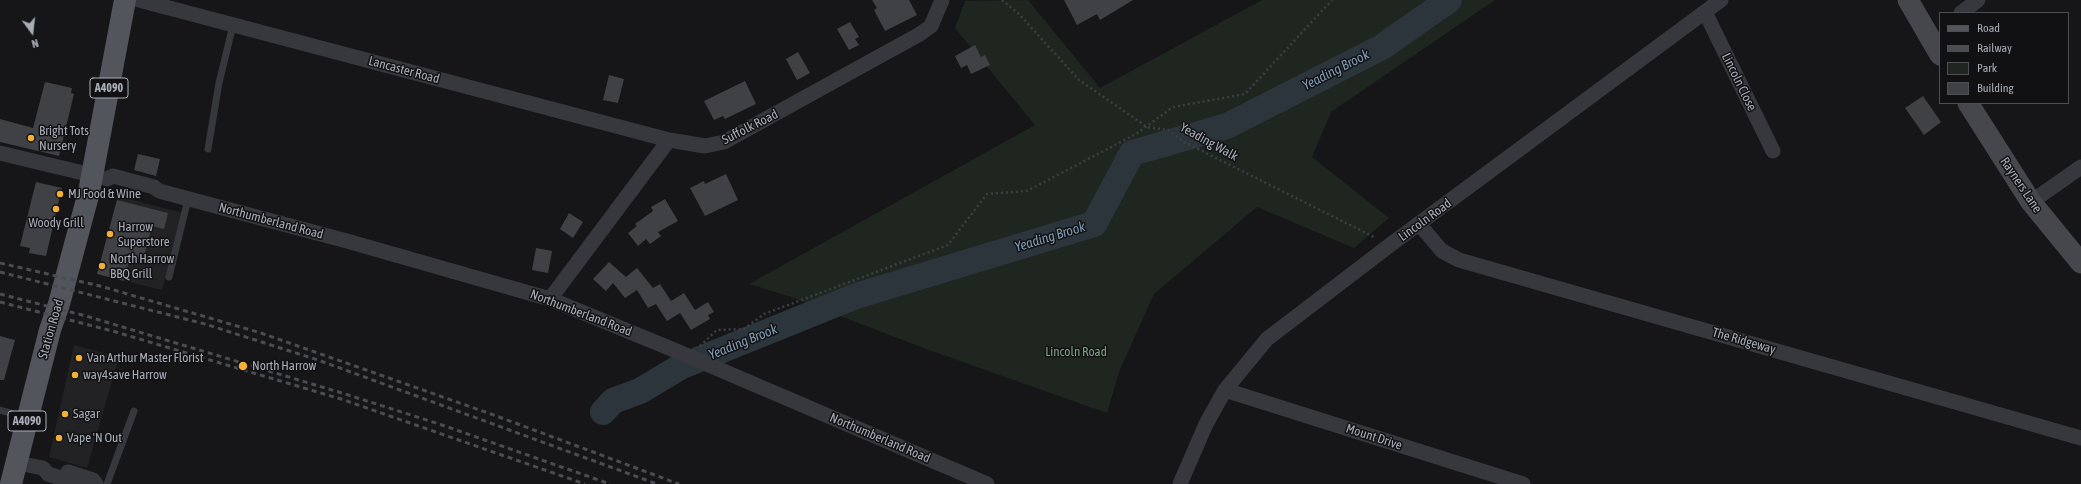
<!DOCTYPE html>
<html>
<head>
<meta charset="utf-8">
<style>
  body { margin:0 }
  #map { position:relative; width:2081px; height:484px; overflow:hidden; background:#161618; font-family:"Asap Condensed",sans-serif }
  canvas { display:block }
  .legend { position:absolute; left:1939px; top:12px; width:130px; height:92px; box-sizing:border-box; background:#111113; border:1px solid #4d4f55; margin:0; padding:5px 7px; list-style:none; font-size:12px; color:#a8adb8 }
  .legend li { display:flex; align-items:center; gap:8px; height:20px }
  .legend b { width:20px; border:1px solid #4d4f55 }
  .north { position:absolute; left:12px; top:12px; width:40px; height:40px; -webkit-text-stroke:3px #111113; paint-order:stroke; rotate:165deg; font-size:11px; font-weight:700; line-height:16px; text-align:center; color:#a8adb8 }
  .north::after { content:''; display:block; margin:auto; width:14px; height:18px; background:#a8adb8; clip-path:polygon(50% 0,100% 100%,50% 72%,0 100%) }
</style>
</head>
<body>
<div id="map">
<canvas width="2081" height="484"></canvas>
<ul class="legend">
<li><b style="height:5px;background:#53555c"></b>Road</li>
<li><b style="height:5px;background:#4a4c52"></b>Railway</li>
<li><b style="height:11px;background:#1e261f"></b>Park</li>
<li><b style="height:11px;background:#404145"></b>Building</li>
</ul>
<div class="north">N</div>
</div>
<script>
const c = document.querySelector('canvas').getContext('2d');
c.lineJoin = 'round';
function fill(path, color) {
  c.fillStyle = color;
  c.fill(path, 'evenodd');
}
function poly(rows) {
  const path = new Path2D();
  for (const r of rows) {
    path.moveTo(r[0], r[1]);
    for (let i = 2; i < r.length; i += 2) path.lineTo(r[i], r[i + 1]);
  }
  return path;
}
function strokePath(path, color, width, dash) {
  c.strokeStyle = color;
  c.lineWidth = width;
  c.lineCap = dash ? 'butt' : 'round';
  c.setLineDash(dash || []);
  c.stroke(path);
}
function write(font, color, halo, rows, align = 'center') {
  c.font = font + ' "Asap Condensed",sans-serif';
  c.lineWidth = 3;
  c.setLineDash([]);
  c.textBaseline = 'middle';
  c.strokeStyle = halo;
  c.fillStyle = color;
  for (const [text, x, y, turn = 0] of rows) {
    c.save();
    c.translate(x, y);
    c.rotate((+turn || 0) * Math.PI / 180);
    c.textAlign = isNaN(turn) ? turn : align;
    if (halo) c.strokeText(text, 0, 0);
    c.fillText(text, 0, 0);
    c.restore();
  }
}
const built = poly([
  [118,196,183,213,162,290,97,274],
  [74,345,119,357,87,468,49,457]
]);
const green = poly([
  [1028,0,1100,88,1262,0,1495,0,1331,112,1312,157,1389,218,1354,248,1257,207,1154,294,1119,372,1107,413,929,350,788,296,749,284,1035,125,955,28,965,1]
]);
const river = poly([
  [603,412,613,401,640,391,680,367,856,296,1094,224,1132,153,1227,126,1382,47,1449,0]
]);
const building = poly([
  [872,0,909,0,917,15,885,31,874,10,877,8],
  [1064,0,1133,0,1100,20,1097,14,1077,25],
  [850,22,859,37,855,39,859,45,849,50,837,29],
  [975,45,981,57,985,55,990,65,971,74,967,65,961,68,955,56],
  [798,52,810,73,797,80,786,59],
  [609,75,624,79,618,103,603,100],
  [745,81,756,104,725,119,723,116,714,120,704,101],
  [45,82,72,88,71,93,74,94,59,156,0,142,0,119,33,128],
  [1923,96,1941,122,1924,135,1905,108],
  [138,154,160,159,156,176,134,170],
  [726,174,738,200,705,216,690,188,704,181,705,184],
  [36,182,62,188,46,256,29,253,30,248,20,246],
  [665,199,678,221,658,232,661,236,650,244,646,239,638,246,628,233,637,226,635,224,653,211,651,207],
  [117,200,168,213,164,229,152,226,143,260,130,256,124,281,97,274],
  [569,213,583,222,573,238,560,229],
  [536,248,552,251,548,273,532,270],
  [609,262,626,277,637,268,653,288,660,284,671,301,684,293,695,310,708,302,714,312,708,315,710,319,691,330,680,313,667,321,656,304,648,308,637,290,625,298,613,283,606,291,593,279],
  [0,336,15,340,4,380,0,380]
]);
const path = poly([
  [1002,0,1018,13,1079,80,1147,127,1168,130,1184,142,1376,238],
  [700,346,717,330,744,329,764,314,948,245,987,194,1027,191,1136,134,1173,107,1245,94,1332,0]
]);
const lane = poly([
  [208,149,219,83,233,25],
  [169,277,188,199],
  [0,410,25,417],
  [107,484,134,411]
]);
const street = poly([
  [139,0,669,140],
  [1705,12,1773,151],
  [1961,13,1978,0],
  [0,153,100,177],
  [107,179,113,176,154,187,159,191,347,241,550,299,674,350,987,484],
  [2031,202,2081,167],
  [1419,224,1442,251,1459,260,2081,438],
  [550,299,669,140,705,146,724,142,920,34,931,26,942,0],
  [1225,390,1523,484],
  [18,463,43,468,48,474,79,484],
  [68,472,93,480,96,484],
  [1180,484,1206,424,1225,390,1267,339,1390,245,1721,0]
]);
const secondary = poly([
  [1908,0,1940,55],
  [1968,103,2031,202,2081,263]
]);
const primary = poly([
  [11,484,50,330,59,304,89,192,125,0]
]);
const rail = poly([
  [0,263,100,286,261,333,491,414,679,484],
  [0,272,205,324,318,360,657,484],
  [0,294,86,316,342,393,442,425,610,484],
  [0,302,116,332,341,399,585,484]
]);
const markers = [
  [31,138,4,"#f2b134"],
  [60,194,4,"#f2b134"],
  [56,209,4,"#f2b134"],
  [110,234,4,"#f2b134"],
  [102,266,4,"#f2b134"],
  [79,358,4,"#f2b134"],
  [243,366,5,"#f2b134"],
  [75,375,4,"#f2b134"],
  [65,414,4,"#f2b134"],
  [59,438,4,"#f2b134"]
];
const shields = [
  [109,88,38],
  [27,421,38]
];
const shieldNames = [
  ["A4090",109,88],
  ["A4090",27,421]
];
const streetNames = [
  ["Lancaster Road",404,70,15],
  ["Lincoln Close",1739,82,64],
  ["Suffolk Road",750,127,-27],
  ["Yeading Walk",1209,142,29],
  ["Rayners Lane",2021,185,56],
  ["Lincoln Road",1425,220,-36],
  ["Northumberland Road",271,221,15],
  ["Northumberland Road",581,313,21],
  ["Station Road",51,329,-74],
  ["The Ridgeway",1744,341,16],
  ["Mount Drive",1374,437,18],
  ["Northumberland Road",880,438,23]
];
const poiNames = [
  ["Bright Tots",39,131],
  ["Nursery",39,146],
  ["MJ Food & Wine",68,194],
  ["Woody Grill",56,223,"center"],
  ["Harrow",118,227],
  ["Superstore",118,242],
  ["North Harrow",110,259],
  ["BBQ Grill",110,274],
  ["Van Arthur Master Florist",87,358],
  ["North Harrow",252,366],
  ["way4save Harrow",83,375],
  ["Sagar",73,414],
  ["Vape 'N Out",67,438]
];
const parkNames = [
  ["Lincoln Road",1076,352]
];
const waterNames = [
  ["Yeading Brook",1336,70,-27],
  ["Yeading Brook",1050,237,-17],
  ["Yeading Brook",743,342,-22]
];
fill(built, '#222225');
fill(green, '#1e261f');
strokePath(river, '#2c353c', 26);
fill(building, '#404145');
strokePath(path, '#3d3f44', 2.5, [2, 3]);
strokePath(lane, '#37383d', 7);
strokePath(street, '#37383d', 15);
strokePath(secondary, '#45474d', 21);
strokePath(primary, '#53555c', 22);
strokePath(rail, '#4a4c52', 3, [5, 4]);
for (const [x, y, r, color] of markers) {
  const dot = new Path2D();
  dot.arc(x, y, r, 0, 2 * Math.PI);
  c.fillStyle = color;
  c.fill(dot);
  strokePath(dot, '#111113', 1.5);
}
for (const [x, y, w] of shields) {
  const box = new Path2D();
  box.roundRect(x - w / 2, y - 10, w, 20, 3);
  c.fillStyle = '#111113';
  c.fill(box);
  strokePath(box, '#a8adb8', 1);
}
write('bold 12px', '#a8adb8', null, shieldNames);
write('13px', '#a8adb8', '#111113', streetNames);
write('13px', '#a8adb8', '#111113', poiNames, 'left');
write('13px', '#7fa381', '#111113', parkNames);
write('italic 14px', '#7f9bb3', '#111113', waterNames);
</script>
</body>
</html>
